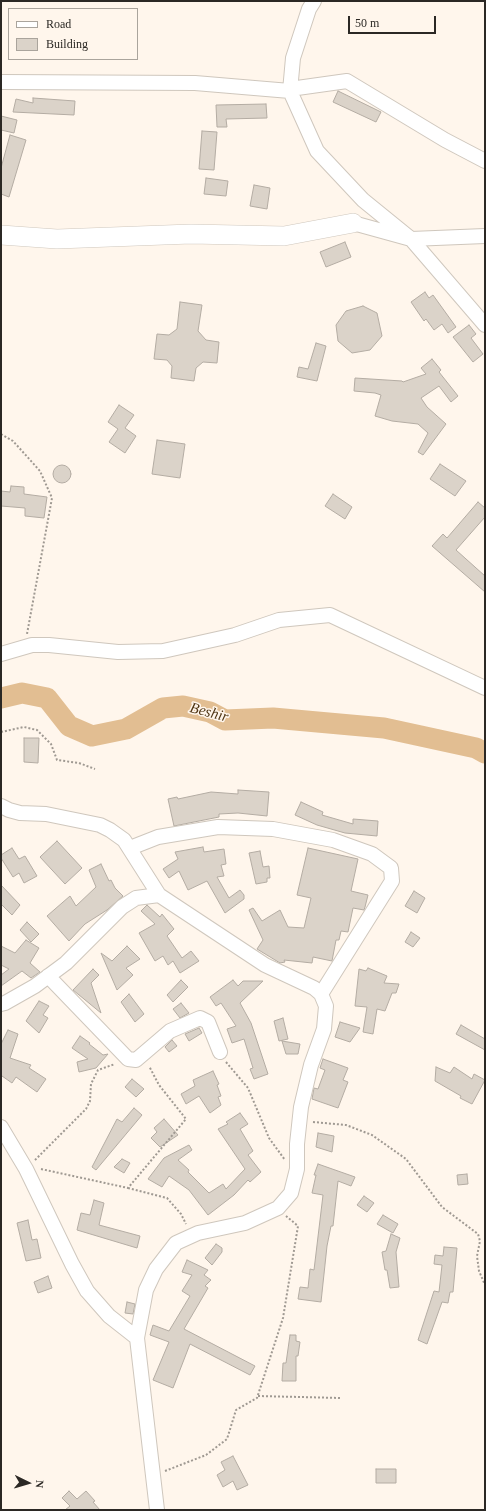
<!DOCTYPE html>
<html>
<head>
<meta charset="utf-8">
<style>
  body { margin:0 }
  #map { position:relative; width:486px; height:1511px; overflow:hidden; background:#fff6ec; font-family:"Times New Roman",serif }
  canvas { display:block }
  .frame { position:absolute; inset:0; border:2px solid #2b2824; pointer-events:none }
  .legend { position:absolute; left:8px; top:8px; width:130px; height:52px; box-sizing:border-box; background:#fff6ec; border:1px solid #aaa49c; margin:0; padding:5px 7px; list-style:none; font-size:12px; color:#2b2824 }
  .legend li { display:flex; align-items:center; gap:8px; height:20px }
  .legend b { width:20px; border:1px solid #aaa49c }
  .north { position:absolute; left:8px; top:1463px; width:40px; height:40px; -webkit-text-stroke:3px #fff6ec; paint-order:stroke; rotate:95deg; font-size:11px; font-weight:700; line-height:16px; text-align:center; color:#2b2824 }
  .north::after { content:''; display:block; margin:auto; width:14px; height:18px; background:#2b2824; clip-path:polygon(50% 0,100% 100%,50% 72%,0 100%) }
  .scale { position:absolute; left:348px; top:16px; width:88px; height:18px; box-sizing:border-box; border:2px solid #2b2824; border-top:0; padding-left:5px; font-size:12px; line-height:14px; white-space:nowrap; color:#2b2824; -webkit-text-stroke:3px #fff6ec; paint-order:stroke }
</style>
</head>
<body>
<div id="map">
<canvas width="486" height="1511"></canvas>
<div class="frame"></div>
<ul class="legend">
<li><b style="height:5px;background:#fff"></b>Road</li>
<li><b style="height:11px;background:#dbd3c9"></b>Building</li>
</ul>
<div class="north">N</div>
<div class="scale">50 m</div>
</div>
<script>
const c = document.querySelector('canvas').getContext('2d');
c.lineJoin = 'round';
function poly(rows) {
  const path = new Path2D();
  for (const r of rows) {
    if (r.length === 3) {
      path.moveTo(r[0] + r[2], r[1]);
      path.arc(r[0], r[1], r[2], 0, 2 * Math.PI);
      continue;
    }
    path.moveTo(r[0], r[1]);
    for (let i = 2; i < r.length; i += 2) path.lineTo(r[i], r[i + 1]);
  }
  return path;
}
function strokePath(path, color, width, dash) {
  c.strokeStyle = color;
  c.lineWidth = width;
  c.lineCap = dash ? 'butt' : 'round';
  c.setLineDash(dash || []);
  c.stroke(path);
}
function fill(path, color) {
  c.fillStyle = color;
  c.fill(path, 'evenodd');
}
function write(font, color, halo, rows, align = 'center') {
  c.font = font + ' "Times New Roman",serif';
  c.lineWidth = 3;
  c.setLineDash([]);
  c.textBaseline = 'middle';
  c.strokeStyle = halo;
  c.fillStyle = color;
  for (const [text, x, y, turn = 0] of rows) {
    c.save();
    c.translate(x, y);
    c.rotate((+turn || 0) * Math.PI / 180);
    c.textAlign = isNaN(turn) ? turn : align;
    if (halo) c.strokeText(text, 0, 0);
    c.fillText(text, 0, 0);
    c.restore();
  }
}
const river = poly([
  [1,698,22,693,47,698,69,726,92,736,126,729,163,708,183,706,210,712,225,720,273,718,384,728,476,748,485,753]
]);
const building = poly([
  [338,91,381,112,376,122,333,102,338,91],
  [33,98,75,101,74,115,13,112,16,99,33,103,33,98],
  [266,104,267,118,226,119,227,127,217,127,216,105,266,104],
  [1,116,17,120,14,133,1,130,1,116],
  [202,131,217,132,214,170,199,169,202,131],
  [10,135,26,140,9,197,1,194,1,168,10,135],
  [206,178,228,181,226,196,204,194,206,178],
  [254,185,270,188,267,209,250,206,254,185],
  [345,242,351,257,326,267,320,252,345,242],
  [425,292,429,298,433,295,456,327,448,333,442,324,434,330,426,319,424,321,411,302,425,292],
  [180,302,202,305,198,331,206,340,219,342,217,363,203,362,196,368,194,381,171,378,172,366,167,360,154,359,157,334,169,335,177,329,180,302],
  [363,306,377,313,382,336,370,350,352,353,338,341,336,325,346,311,363,306],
  [469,325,476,334,471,338,483,354,473,362,453,337,469,325],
  [316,343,326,346,317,381,297,377,299,367,308,369,316,343],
  [432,359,441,370,439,372,458,396,451,402,439,386,421,398,427,407,446,424,423,455,418,452,428,433,418,424,392,421,375,416,381,395,375,393,354,391,355,378,402,381,403,382,426,374,421,368,432,359],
  [119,405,134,415,125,428,136,436,125,453,109,442,118,429,108,422,119,405],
  [157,440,185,444,180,478,152,474,157,440],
  [440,464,466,481,455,496,430,479,440,464],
  [62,474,9],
  [11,486,24,487,24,494,47,497,44,518,25,516,25,508,1,506,1,491,10,492,11,486],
  [333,494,352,507,345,519,325,506,333,494],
  [478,502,485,508,485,517,456,550,485,576,485,592,432,546,443,534,447,538,478,502],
  [24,738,39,738,38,763,24,762,24,738],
  [238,790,269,792,267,816,238,813,219,814,219,817,174,826,168,799,177,797,178,799,211,792,238,794,238,790],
  [301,802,323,812,322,815,353,824,353,819,378,821,377,836,345,833,317,825,295,815,301,802],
  [57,841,82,868,65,884,40,857,57,841],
  [203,847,204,852,224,849,226,864,221,865,224,876,217,877,229,898,240,890,244,895,244,899,225,913,207,881,188,890,179,871,169,878,163,869,178,859,175,852,203,847],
  [12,848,19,859,25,856,37,876,24,883,19,873,13,877,1,858,1,855,12,848],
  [308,848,358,859,351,891,368,895,365,907,364,910,353,908,348,932,341,931,339,940,336,940,332,961,313,957,312,963,284,960,285,962,280,963,257,949,263,940,249,910,253,908,262,921,280,910,288,927,304,928,311,898,297,895,308,848],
  [260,851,263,867,269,866,270,878,267,878,267,882,256,884,249,853,260,851],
  [101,864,109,881,111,880,115,888,123,896,107,910,85,924,69,941,47,916,70,896,76,906,96,887,89,870,101,864],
  [1,885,20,905,12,915,1,904,1,885],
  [414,891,425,898,417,913,405,906,414,891],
  [147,905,160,917,162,914,174,929,167,936,182,958,191,951,199,961,180,973,173,961,168,965,163,956,155,961,139,933,155,924,141,911,147,905],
  [27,922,39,934,31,942,20,930,27,922],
  [411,932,420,938,413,947,405,942,411,932],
  [26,940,39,948,30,963,40,972,31,978,22,971,1,986,1,975,9,969,1,965,1,946,15,953,26,940],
  [127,946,140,959,126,968,133,975,117,990,101,953,112,961,127,946],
  [368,968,387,976,384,983,399,984,396,993,392,993,385,1011,377,1009,373,1034,363,1032,367,1007,355,1006,359,969,366,971,368,968],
  [93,969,99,975,91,983,101,1013,73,990,93,969],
  [181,980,188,987,173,1002,167,995,181,980],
  [233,980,238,986,243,981,263,981,240,1003,251,1023,268,1074,254,1079,250,1069,253,1068,244,1039,232,1043,227,1029,236,1026,221,1003,216,1006,210,997,233,980],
  [129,994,144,1014,135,1022,121,1002,129,994],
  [39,1001,49,1006,43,1015,48,1018,39,1033,26,1021,39,1001],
  [181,1003,189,1013,180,1018,173,1009,181,1003],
  [283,1018,288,1039,279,1041,274,1021,283,1018],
  [340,1022,360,1028,350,1042,335,1037,340,1022],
  [461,1025,485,1039,485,1050,456,1034,461,1025],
  [199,1028,202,1033,189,1041,185,1034,199,1028],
  [8,1030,18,1034,10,1058,31,1065,29,1068,46,1079,37,1092,16,1077,12,1083,2,1076,1,1078,1,1044,8,1030],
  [80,1036,90,1043,89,1044,103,1055,108,1054,96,1068,79,1072,77,1062,88,1059,72,1048,80,1036],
  [172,1040,177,1046,169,1052,165,1047,172,1040],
  [282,1041,300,1044,298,1054,286,1054,282,1041],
  [323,1059,348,1068,343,1080,348,1082,338,1108,312,1099,314,1088,318,1089,325,1070,320,1068,323,1059],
  [436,1067,450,1073,454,1067,472,1079,474,1074,485,1080,472,1104,460,1098,461,1096,435,1081,436,1067],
  [213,1071,219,1084,217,1085,221,1096,218,1097,221,1105,210,1113,199,1096,186,1104,181,1094,195,1086,193,1080,213,1071],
  [132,1079,144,1089,136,1097,125,1087,132,1079],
  [134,1108,142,1115,96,1170,92,1167,117,1119,122,1122,134,1108],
  [240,1113,248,1124,240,1129,253,1151,248,1155,261,1172,250,1182,248,1180,234,1195,208,1215,189,1190,169,1176,162,1187,148,1179,164,1158,189,1145,192,1150,178,1160,189,1170,188,1172,209,1193,223,1184,226,1189,245,1169,218,1129,228,1124,226,1122,240,1113],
  [164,1119,178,1135,160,1147,151,1138,157,1132,154,1128,164,1119],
  [318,1133,334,1136,332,1152,316,1147,318,1133],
  [122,1159,130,1163,124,1173,114,1167,122,1159],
  [318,1164,355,1177,351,1186,338,1181,333,1226,331,1226,327,1246,321,1302,298,1299,300,1287,308,1288,310,1269,314,1270,323,1195,312,1193,316,1175,314,1175,318,1164],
  [467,1174,468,1184,458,1185,457,1175,467,1174],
  [364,1196,374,1203,367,1212,357,1205,364,1196],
  [94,1200,104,1203,99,1225,140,1236,137,1248,77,1230,81,1213,90,1215,94,1200],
  [383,1215,398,1224,393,1233,377,1224,383,1215],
  [28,1220,32,1240,37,1239,41,1258,26,1261,17,1223,28,1220],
  [391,1234,400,1238,396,1252,399,1287,390,1288,387,1270,385,1270,382,1252,386,1251,391,1234],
  [216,1244,222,1248,222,1252,212,1265,205,1258,216,1244],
  [444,1247,457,1248,453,1292,450,1292,448,1303,442,1302,427,1344,418,1340,434,1291,439,1292,442,1265,434,1264,435,1255,443,1256,444,1247],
  [187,1260,208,1270,204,1275,211,1280,205,1286,208,1288,184,1329,255,1366,250,1375,190,1344,173,1388,153,1380,169,1342,150,1335,153,1325,169,1331,190,1296,182,1291,192,1275,182,1272,187,1260],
  [48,1276,52,1288,38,1293,34,1282,48,1276],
  [127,1302,135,1304,133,1314,125,1313,127,1302],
  [290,1335,296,1335,296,1341,300,1342,298,1356,296,1356,296,1381,282,1381,283,1363,286,1363,290,1335],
  [233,1456,248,1485,237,1490,233,1481,223,1487,217,1475,225,1470,221,1462,233,1456],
  [376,1469,396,1469,396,1483,376,1483,376,1469],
  [69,1491,77,1499,86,1491,95,1501,93,1502,100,1510,65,1510,70,1506,62,1498,69,1491]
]);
const path = poly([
  [1,434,13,441,40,471,52,498,27,634],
  [1,732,24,727,37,730,51,744,57,760,79,763,95,769],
  [226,1062,248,1088,269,1138,285,1160],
  [313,1122,346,1125,372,1135,406,1159,442,1207,478,1234,480,1241,477,1256,479,1271,485,1285],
  [35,1160,86,1109,90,1101,91,1084,98,1070,115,1064],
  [41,1169,128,1188,186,1119,159,1085,149,1066],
  [128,1188,167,1198,181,1214,186,1224],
  [258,1396,341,1398],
  [165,1471,206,1455,227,1439,236,1410,257,1398,283,1318,298,1226,286,1216]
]);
const minor = poly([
  [314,1,309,9,293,58,290,91,317,151,363,200,411,239,485,325],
  [1,82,195,83,290,91],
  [290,89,347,81,445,140,485,161],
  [353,223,411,239,485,236],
  [1,654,32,645,49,645,118,652,163,651,235,635,279,620,330,615,485,688],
  [1,806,9,810,20,813,46,814,100,825,110,830,124,840,159,895],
  [130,848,158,837,218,827,273,829,333,840,372,854,391,868,392,881,321,994],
  [48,976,128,1059,136,1060,170,1031,200,1018,208,1022,220,1052],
  [1,1004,5,1003,35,986,66,963,122,907,136,898,159,895,265,965,314,988,321,994,326,1006,324,1029,311,1065,301,1107,297,1144,297,1169,291,1193,278,1208,245,1223,198,1233,176,1243,156,1269,146,1290,137,1338,157,1510],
  [1,1127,26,1169,72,1264,87,1291,109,1316,137,1338]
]);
const secondary = poly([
  [1,235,57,239,191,234,284,236,353,223]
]);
const waterNames = [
  ["Beshir",209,713,15]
];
strokePath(river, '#e2be92', 21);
fill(building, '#dbd3c9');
strokePath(building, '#b4aca3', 1);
strokePath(minor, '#cfc7bd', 16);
strokePath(secondary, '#cfc7bd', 20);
strokePath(path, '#9f9992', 2, [2, 2]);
strokePath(minor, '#fff', 14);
strokePath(secondary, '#fff', 19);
write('italic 15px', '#513715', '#fff6ec', waterNames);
</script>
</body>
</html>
